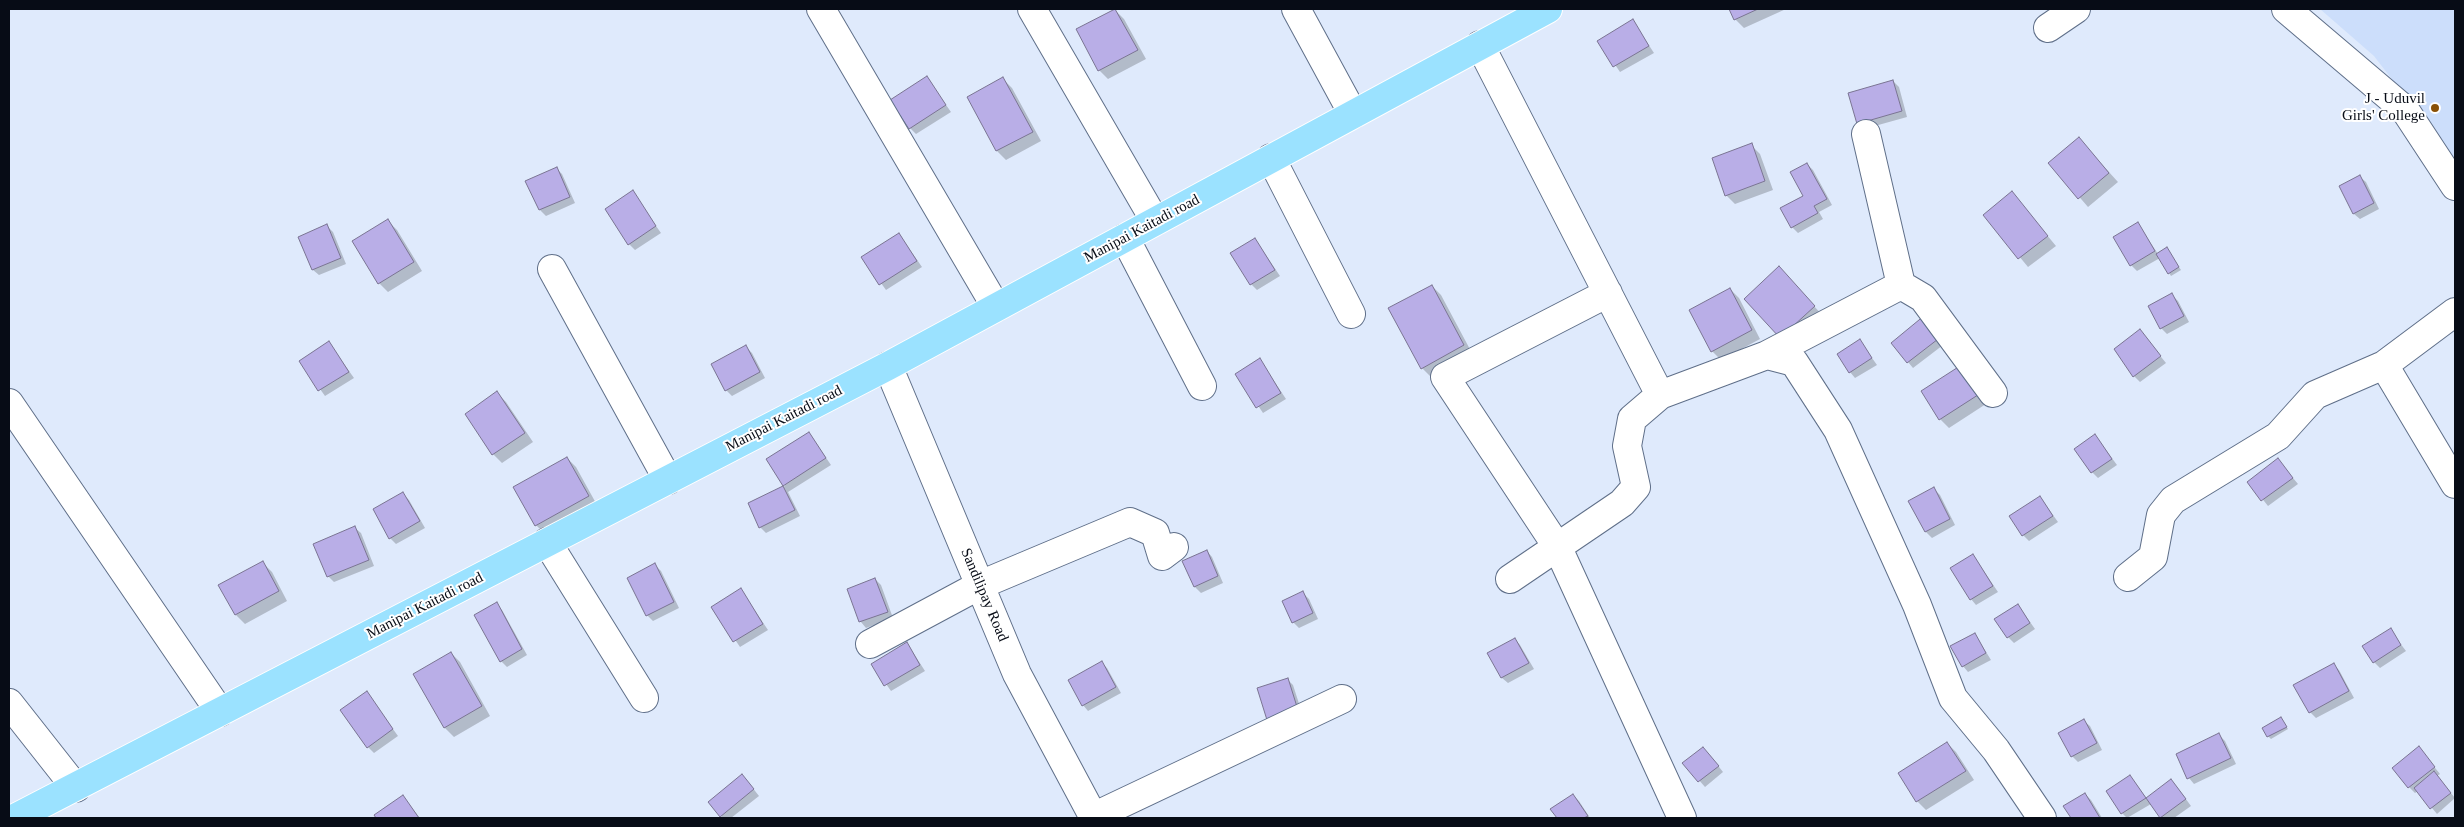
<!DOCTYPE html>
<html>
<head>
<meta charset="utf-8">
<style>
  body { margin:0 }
  #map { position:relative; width:2464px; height:827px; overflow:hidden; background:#dfeafc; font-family:Georgia,serif }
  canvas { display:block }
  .frame { position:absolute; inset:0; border:10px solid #070c16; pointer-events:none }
</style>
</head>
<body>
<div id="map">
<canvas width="2464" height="827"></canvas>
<div class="frame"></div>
</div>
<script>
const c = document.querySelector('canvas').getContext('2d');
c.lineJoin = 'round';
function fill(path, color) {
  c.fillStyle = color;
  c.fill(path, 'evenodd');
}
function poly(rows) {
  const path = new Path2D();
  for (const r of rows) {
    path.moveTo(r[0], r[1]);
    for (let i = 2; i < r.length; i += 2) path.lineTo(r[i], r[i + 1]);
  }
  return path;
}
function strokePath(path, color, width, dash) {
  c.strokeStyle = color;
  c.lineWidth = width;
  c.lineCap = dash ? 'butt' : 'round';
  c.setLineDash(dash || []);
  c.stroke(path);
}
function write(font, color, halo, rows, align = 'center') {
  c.font = font + ' Georgia,serif';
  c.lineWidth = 4;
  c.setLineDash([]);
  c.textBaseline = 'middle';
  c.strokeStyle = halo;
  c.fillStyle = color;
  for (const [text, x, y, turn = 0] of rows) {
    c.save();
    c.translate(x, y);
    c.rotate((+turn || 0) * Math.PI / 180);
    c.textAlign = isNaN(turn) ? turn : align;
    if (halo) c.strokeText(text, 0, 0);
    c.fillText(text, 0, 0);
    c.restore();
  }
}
const built = poly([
  [2320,9,2455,9,2455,161,2374,56]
]);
const shadow = poly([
  [1731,9,1786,9,1744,28,1735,19],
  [1115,10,1124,19,1146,59,1108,79,1099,70,1078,30],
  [1633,21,1654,53,1620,72,1599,41],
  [927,78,951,112,916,134,910,128],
  [1003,79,1012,88,1041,141,1006,160,997,151,969,97],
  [1893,81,1899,87,1907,117,1864,129,1858,123],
  [2079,139,2118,182,2088,207,2050,163],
  [1751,145,1760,154,1773,190,1735,204,1726,195],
  [1807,164,1813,170,1832,205,1819,212,1823,219,1798,233,1792,227,1804,196],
  [556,168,562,174,575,203,546,216,540,210,527,181],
  [2360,177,2366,182,2379,209,2360,219,2354,214],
  [632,192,661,233,635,250,629,244],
  [2012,193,2056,246,2028,267,1985,215],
  [388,221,397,230,422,271,388,292,379,283],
  [2138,224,2158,254,2167,249,2181,270,2171,276,2160,258,2137,271,2131,265,2115,237],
  [327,226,333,232,346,264,319,275,313,270,300,238],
  [899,234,922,267,886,290,863,258],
  [1255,239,1280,276,1257,290,1251,284],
  [1788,277,1823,316,1789,346],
  [1432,286,1441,295,1473,355,1431,377,1422,368],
  [1730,289,1739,298,1760,339,1721,360,1712,351],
  [2172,295,2178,301,2189,322,2167,334,2161,328],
  [1931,323,1947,342,1913,368,1908,362],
  [2140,331,2166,363,2140,382,2134,376],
  [1860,341,1877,365,1855,378,1850,372],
  [329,343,354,378,325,396,300,361],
  [746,347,752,353,765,378,732,396,726,390],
  [1260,360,1286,399,1263,413,1237,374],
  [1963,366,1989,402,1949,428,1940,419],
  [497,393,506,402,533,442,502,463,493,454,466,414],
  [809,433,831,465,788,492,800,516,766,533,760,527,749,504,785,486,768,460],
  [2100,442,2117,465,2098,478,2092,472],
  [567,458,576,467,597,505,545,534,536,525],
  [2278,460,2298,484,2268,506,2249,482],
  [1934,489,1940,495,1955,525,1932,538,1926,532,1910,501],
  [403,494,409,500,425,528,396,544,390,538],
  [2040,497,2058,522,2029,541,2023,535],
  [355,528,361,533,374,566,334,582,328,576],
  [1207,551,1212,557,1223,583,1201,593,1195,587,1184,562],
  [1973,555,1998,592,1976,605,1971,599],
  [263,563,272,572,287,601,245,624,236,615],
  [655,565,661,571,679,608,653,621,647,615],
  [875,579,881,585,893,618,866,628,861,622,849,589],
  [741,590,768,630,740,647,713,607],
  [1303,593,1309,599,1318,619,1299,628,1293,622],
  [496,604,502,610,527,655,507,667,501,661],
  [2018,605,2035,629,2014,643,2008,637],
  [2390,630,2406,651,2380,668,2374,662],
  [1975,634,1991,660,1968,672,1963,666],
  [1515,639,1520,645,1534,669,1508,683,1502,678,1489,654],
  [907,643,925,671,891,691,872,664],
  [451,653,460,662,490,716,454,737,445,728],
  [1102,663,1107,668,1121,693,1088,711,1083,705],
  [2333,664,2339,670,2354,698,2316,718,2310,712],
  [1287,679,1293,685,1303,716,1274,725],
  [367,693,398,736,374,753,368,747],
  [2281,719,2288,729,2271,739,2268,736],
  [2084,721,2090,726,2102,750,2078,762,2072,756],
  [2219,735,2225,741,2236,764,2194,784,2189,778],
  [1947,743,1956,752,1974,780,1926,810,1917,801],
  [2419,748,2440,774,2437,776,2455,798,2437,814,2418,791,2415,793,2409,787,2394,768],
  [1709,754,1723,772,1705,787,1684,763],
  [2130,776,2147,799,2177,787,2191,806,2174,818,2162,818,2151,804,2127,818,2122,813],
  [748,782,759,796,731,818,723,818,721,816],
  [2085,794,2091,800,2102,818,2072,818,2065,806],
  [1573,795,1579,801,1590,818,1558,818,1552,809],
  [403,797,420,818,377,818,376,815]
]);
const building = poly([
  [1115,9,1138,50,1098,71,1076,29,1115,9],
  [1729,9,1758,9,1734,20,1729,9],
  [1633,19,1649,46,1613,67,1597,41,1633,19],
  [927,76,946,105,909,129,890,100,927,76],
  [1003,77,1033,132,996,151,967,97,1003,77],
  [1893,80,1902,111,1857,124,1848,93,1893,80],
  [2079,137,2109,173,2078,199,2048,163,2079,137],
  [1752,143,1765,181,1725,196,1712,158,1752,143],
  [1807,163,1827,199,1814,206,1818,213,1791,228,1780,208,1803,196,1790,172,1807,163],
  [557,167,570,197,539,210,525,181,557,167],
  [2360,175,2374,203,2353,214,2339,186,2360,175],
  [633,190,656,226,628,245,605,209,633,190],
  [2012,191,2048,236,2018,259,1983,215,2012,191],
  [388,219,414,262,378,284,352,241,388,219],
  [2138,222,2155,251,2130,266,2113,237,2138,222],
  [327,224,341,258,312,270,298,237,327,224],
  [899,233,917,261,879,285,861,257,899,233],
  [1255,238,1275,270,1250,285,1230,253,1255,238],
  [2167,247,2179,267,2168,274,2156,254,2167,247],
  [1779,266,1815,306,1780,338,1744,299,1779,266],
  [1432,285,1464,345,1421,369,1388,308,1432,285],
  [1730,288,1752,330,1711,352,1689,310,1730,288],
  [2172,293,2184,316,2160,329,2148,306,2172,293],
  [1925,315,1942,336,1907,363,1891,343,1925,315],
  [2140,329,2161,356,2133,377,2114,349,2140,329],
  [1860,339,1872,358,1849,373,1837,354,1860,339],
  [329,341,349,372,318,391,299,361,329,341],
  [746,345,760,372,725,391,711,364,746,345],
  [1260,358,1281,393,1256,408,1235,374,1260,358],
  [1963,364,1981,393,1939,420,1921,391,1963,364],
  [497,391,525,433,492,455,465,414,497,391],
  [809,432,826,458,783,486,766,459,809,432],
  [2095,434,2112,459,2091,473,2074,449,2095,434],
  [567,457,589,496,535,526,513,487,567,457],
  [2278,458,2293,478,2261,501,2247,482,2278,458],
  [783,486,795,510,759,528,748,503,783,486],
  [1934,487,1950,519,1925,532,1908,501,1934,487],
  [403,492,420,521,389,539,373,509,403,492],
  [2040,496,2053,516,2022,536,2009,516,2040,496],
  [355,526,369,560,327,577,313,544,355,526],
  [1207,550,1218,576,1194,587,1182,561,1207,550],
  [1973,554,1993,586,1970,600,1950,568,1973,554],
  [263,561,279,591,235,615,218,585,263,561],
  [655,563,674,602,646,616,627,578,655,563],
  [875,578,888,612,859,622,847,589,875,578],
  [741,588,763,624,733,642,711,607,741,588],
  [1303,591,1313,613,1292,623,1282,601,1303,591],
  [497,602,522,649,500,662,474,615,497,602],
  [2018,604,2030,623,2007,638,1994,619,2018,604],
  [2391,628,2401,645,2373,663,2362,646,2391,628],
  [1975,633,1986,653,1962,667,1950,646,1975,633],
  [1515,638,1529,663,1501,678,1487,653,1515,638],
  [907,642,920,665,884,686,871,664,907,642],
  [451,652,482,706,444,728,413,674,451,652],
  [1102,661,1116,687,1082,706,1068,680,1102,661],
  [2334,663,2349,691,2309,713,2293,685,2334,663],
  [1288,678,1298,710,1267,720,1257,688,1288,678],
  [367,691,393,729,367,748,340,710,367,691],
  [2281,717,2287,727,2267,737,2262,728,2281,717],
  [2084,719,2097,743,2071,757,2058,733,2084,719],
  [2219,733,2231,758,2187,779,2176,754,2219,733],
  [1947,742,1966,771,1916,802,1898,773,1947,742],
  [2419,746,2435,767,2408,788,2392,768,2419,746],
  [1703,747,1719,766,1698,782,1682,763,1703,747],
  [2434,771,2451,793,2430,809,2414,788,2434,771],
  [742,774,754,789,720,817,708,802,742,774],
  [2130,775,2146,798,2121,814,2106,791,2130,775],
  [2171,779,2186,799,2160,818,2146,798,2171,779],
  [2085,793,2100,818,2071,818,2063,806,2085,793],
  [1573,794,1588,816,1584,818,1557,818,1550,809,1573,794],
  [403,795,419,818,376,818,374,815,403,795]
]);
const minor = poly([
  [821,9,996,307],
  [1032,9,1155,221],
  [1296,9,1353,114],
  [2286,9,2405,110,2455,186],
  [2048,28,2076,9],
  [1480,45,1660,395],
  [1866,134,1901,285],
  [1271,158,1351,314],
  [1125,238,1202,386],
  [552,269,668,480],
  [1608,293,1445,377,1558,548,1682,818],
  [1767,355,1901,285,1923,298,1993,393],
  [2384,365,2455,484],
  [888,366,1017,674,1094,818],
  [9,403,220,712],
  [547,542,644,698],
  [2128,577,2153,557,2161,515,2173,500,2278,436,2315,395,2384,365,2455,312],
  [1510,579,1622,503,1636,487,1627,446,1632,419,1660,395,1767,355,1794,362,1838,430,1917,605,1953,698,1996,750,2042,818],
  [870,644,980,585,1130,522,1155,533,1162,556,1174,547],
  [9,703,76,788],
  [1093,817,1342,699]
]);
const major = poly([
  [15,818,888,366,1548,9]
]);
const markers = [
  [2435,108,5,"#895006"]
];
const poiNames = [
  ["J - Uduvil",2425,99],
  ["Girls' College",2425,116]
];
const streetNames = [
  ["Manipai Kaitadi road",1142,229,-28],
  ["Manipai Kaitadi road",784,419,-27],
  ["Sandilipay Road",984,595,67],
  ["Manipai Kaitadi road",425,606,-27]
];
fill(built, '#ccdefb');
fill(shadow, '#0003');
fill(building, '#b9aee7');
strokePath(building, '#7a7492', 1);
strokePath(minor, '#5f6f89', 30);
strokePath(major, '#fff', 30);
strokePath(minor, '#fff', 28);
strokePath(major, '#9be2ff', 28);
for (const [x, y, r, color] of markers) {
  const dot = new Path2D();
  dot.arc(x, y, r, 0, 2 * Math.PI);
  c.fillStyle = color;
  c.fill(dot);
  strokePath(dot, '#fff', 2);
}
write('15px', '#070c16', '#fff', poiNames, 'right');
write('15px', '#070c16', '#fff', streetNames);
</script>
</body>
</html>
